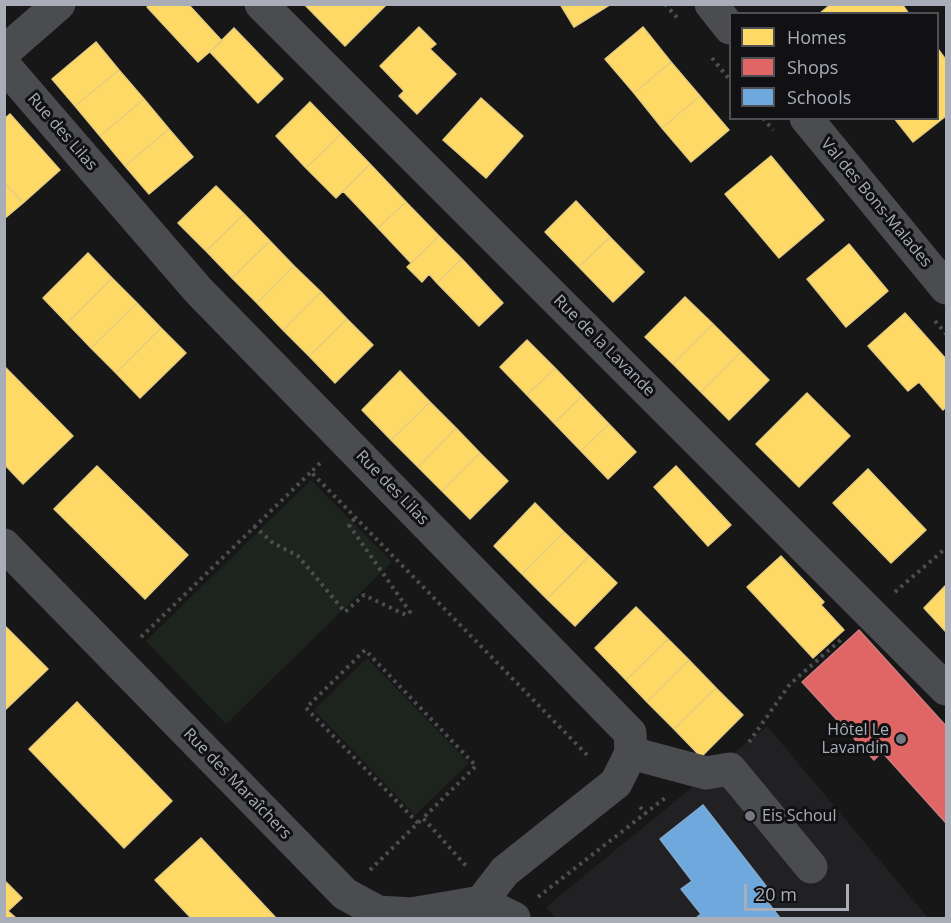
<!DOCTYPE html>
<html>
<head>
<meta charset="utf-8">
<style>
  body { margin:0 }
  #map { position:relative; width:951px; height:923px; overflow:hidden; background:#171717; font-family:"Open Sans",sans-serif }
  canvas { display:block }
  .frame { position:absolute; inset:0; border:6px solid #a8adb8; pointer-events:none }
  .legend { position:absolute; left:729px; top:12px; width:210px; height:108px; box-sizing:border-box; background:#111113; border:2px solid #4d4f55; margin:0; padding:8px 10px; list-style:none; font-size:18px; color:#a8adb8 }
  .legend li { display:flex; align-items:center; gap:12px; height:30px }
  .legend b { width:30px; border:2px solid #4d4f55 }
  .scale { position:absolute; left:744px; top:884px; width:105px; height:27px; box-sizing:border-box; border:3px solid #a8adb8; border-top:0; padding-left:8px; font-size:18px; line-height:21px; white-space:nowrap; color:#a8adb8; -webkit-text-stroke:4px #111113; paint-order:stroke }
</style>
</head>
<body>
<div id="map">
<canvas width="951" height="923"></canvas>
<div class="frame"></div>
<ul class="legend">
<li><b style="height:16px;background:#ffd966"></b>Homes</li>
<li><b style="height:16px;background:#e06666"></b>Shops</li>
<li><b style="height:16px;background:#6fa8dc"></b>Schools</li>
</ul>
<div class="scale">20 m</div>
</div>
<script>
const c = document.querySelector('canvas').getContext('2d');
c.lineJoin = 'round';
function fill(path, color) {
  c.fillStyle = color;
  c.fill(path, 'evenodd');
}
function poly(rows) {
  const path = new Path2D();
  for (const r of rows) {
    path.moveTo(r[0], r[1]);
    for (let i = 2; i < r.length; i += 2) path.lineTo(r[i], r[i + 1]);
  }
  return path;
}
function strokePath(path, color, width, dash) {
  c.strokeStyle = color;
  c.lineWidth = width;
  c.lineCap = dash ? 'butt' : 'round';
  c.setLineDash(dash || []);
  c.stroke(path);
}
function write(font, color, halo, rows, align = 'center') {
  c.font = font + ' "Open Sans",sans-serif';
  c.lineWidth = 6;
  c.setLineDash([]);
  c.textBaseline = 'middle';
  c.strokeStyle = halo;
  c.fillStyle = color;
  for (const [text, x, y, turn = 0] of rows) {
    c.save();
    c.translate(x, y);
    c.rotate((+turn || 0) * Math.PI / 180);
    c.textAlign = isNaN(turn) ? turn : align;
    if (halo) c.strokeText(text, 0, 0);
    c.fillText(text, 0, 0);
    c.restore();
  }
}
const built = poly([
  [767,726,928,918,555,918,546,907]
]);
const green = poly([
  [311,480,392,562,226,724,146,641],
  [367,658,469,763,415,815,314,710]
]);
const homes = poly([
  [150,4,188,4,222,41,198,62,147,7,150,4],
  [304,4,387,4,345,46,304,4],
  [560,4,611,4,574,27,560,4],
  [831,4,902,4,909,14,819,14,831,4],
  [419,27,436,44,430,49,456,74,417,114,399,96,404,91,380,66,419,27],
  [643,27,671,62,634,93,605,59,643,27],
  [234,28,283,79,258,103,210,52,234,28],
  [96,42,119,70,75,106,52,79,96,42],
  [938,49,946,60,946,116,913,142,894,118,938,118,938,49],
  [671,62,700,96,662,128,634,93,671,62],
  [119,70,144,99,100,136,75,106,119,70],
  [700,96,729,130,691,162,662,128,700,96],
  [481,98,523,136,486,178,443,140,481,98],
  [144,99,169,129,125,166,100,136,144,99],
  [310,102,341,134,306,168,276,136,310,102],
  [10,114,60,170,23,203,4,182,4,119,10,114],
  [169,129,193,157,149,194,125,166,169,129],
  [341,134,370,164,336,198,306,168,341,134],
  [771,156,824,220,779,258,725,194,771,156],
  [370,164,406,202,378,228,343,191,370,164],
  [4,182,23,203,4,219,4,182],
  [216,186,244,214,206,251,178,223,216,186],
  [576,201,610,237,579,267,545,232,576,201],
  [406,202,439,236,411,263,378,228,406,202],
  [244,214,270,241,232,278,206,251,244,214],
  [439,236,462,259,437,283,429,274,422,282,407,267,439,236],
  [610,237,644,272,613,302,579,267,610,237],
  [270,241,294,266,257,303,232,278,270,241],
  [849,244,888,291,846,327,807,279,849,244],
  [88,253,112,278,67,323,43,298,88,253],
  [462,259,503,303,479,326,437,283,462,259],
  [294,266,321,292,283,330,257,303,294,266],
  [112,278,137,303,91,348,67,323,112,278],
  [321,292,347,319,309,356,283,330,321,292],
  [685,297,713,324,673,364,645,337,685,297],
  [137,303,161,328,116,373,91,348,137,303],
  [905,313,946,359,946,407,943,410,919,382,908,391,868,346,905,313],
  [347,319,373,345,335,383,309,356,347,319],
  [713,324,741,352,701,392,673,364,713,324],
  [161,328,186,353,140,398,116,373,161,328],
  [527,340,555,368,527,395,500,367,527,340],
  [741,352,769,380,729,420,701,392,741,352],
  [4,366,73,436,23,484,4,464,4,366],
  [555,368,582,396,554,423,527,395,555,368],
  [400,371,430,402,391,440,362,410,400,371],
  [807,393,850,436,799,487,756,444,807,393],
  [582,396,609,424,581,451,554,423,582,396],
  [430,402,456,428,418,467,391,440,430,402],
  [609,424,636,452,608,479,581,451,609,424],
  [456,428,480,453,442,491,418,467,456,428],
  [480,453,508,481,470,519,442,491,480,453],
  [97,466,188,555,145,599,54,509,97,466],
  [676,466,731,525,708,546,654,487,676,466],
  [868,469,926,530,891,563,833,503,868,469],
  [535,503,564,532,522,574,494,546,535,503],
  [564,532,589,556,547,599,522,574,564,532],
  [589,556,617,583,575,626,547,599,589,556],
  [781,556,824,602,821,605,844,630,813,658,747,587,781,556],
  [946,585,946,632,924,608,946,585],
  [636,607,668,639,626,680,595,648,636,607],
  [4,625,48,669,4,711,4,625],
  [668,639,689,660,647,702,626,680,668,639],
  [689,660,716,688,674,729,647,702,689,660],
  [716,688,743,715,701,757,674,729,716,688],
  [77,702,172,801,124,848,29,749,77,702],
  [201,838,276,918,191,918,155,880,201,838],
  [4,880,22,898,8,911,16,918,4,918,4,880]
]);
const shops = poly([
  [859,630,946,726,946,823,882,752,874,760,802,682,859,630]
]);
const schools = poly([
  [703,805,766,886,759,891,780,918,696,918,701,914,681,889,692,881,660,839,703,805]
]);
const path = poly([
  [665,4,679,20],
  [712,58,730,80],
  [763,118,773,130],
  [935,321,946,334],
  [320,463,311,472,590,758],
  [254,526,273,543,298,556,345,612,364,595,406,615,410,612,349,525,356,517],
  [895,592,946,548],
  [141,637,311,472],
  [749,742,790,684,844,637],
  [640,807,646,814],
  [418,823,306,708,365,650,476,766,423,818],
  [370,870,423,818,467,867],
  [538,897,665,798]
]);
const minor = poly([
  [261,4,946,689],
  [711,4,730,28],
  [4,52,59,4],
  [4,65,198,290,630,733,631,753,616,783,505,871,481,902],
  [806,118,946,288],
  [4,545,345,894,378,912,411,914,481,902,514,918],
  [631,753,706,773,730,769,811,867]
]);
const markers = [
  [901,739,6,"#757880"],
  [750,816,6,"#757880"]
];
const streetNames = [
  ["Rue des Lilas",62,132,49],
  ["Val des Bons-Malades",876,203,50],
  ["Rue de la Lavande",604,346,45],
  ["Rue des Lilas",392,488,46],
  ["Rue des Maraîchers",237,784,46]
];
const poiNames = [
  ["Hôtel Le",889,730],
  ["Lavandin",889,748],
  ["Eis Schoul",762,816,"left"]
];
fill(built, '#212123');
fill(green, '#1d241e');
fill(homes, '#ffd966');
strokePath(homes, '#e5cc7f', 1.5);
fill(shops, '#e06666');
strokePath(shops, '#cf7b7f', 1.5);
fill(schools, '#6fa8dc');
strokePath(schools, '#80aad1', 1.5);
strokePath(path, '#4d4e52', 4, [3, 4.5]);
strokePath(minor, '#4b4c50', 33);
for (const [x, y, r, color] of markers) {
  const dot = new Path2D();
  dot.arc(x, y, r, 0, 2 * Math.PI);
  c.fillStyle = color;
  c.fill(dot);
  strokePath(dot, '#111113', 2);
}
write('16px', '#a8adb8', '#111113', streetNames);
write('16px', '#a8adb8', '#111113', poiNames, 'right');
</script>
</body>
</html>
